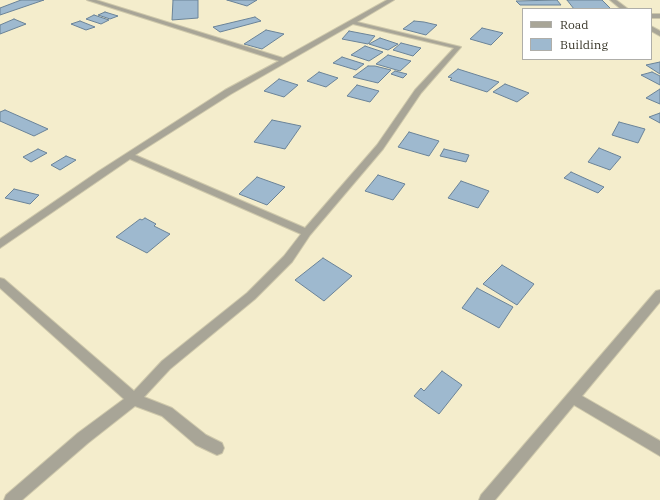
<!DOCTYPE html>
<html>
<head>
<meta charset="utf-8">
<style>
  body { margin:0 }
  #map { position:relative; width:660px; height:500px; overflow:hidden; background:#f4edcc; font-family:"IBM Plex Serif",serif }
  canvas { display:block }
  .legend { position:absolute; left:522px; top:8px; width:130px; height:52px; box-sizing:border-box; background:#fff; border:1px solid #afaea9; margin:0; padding:5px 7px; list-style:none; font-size:12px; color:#383528 }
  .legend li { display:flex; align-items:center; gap:8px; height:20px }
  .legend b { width:20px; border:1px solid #afaea9 }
</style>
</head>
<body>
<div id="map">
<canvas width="660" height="500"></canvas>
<ul class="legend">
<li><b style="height:5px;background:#a8a597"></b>Road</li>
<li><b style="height:11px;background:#9eb9cf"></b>Building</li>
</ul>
</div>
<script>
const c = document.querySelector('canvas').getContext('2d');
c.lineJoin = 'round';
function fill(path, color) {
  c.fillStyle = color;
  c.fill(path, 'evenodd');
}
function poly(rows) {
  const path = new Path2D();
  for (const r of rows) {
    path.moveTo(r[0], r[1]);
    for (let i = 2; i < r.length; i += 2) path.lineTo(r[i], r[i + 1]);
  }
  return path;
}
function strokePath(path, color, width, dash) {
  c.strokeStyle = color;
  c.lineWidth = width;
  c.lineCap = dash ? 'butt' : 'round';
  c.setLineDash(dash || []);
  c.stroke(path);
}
const building = poly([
  [21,0,44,0,0,15,0,8,21,0],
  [173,0,198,0,198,18,172,20,173,0],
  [227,0,257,0,247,6,227,0],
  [557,0,561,5,520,5,516,1,557,0],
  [567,0,602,0,611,9,574,9,567,0],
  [105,12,118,16,110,19,98,15,105,12],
  [94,15,109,20,101,24,86,19,94,15],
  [255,17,261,21,220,32,213,27,255,17],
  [14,19,26,24,0,34,0,25,14,19],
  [80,21,95,27,86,30,71,24,80,21],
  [414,21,424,22,437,25,426,35,403,29,414,21],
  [482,28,503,33,491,45,470,39,482,28],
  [266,30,284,34,262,49,244,44,266,30],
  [349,31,375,36,368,44,342,39,349,31],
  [380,38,398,44,388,50,369,44,380,38],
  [401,43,421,48,413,56,393,50,401,43],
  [365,46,383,52,369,61,351,55,365,46],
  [388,55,411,61,400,71,376,64,388,55],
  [342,57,364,64,356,70,333,63,342,57],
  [660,62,660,74,646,65,660,62],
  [368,66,375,66,391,70,378,83,353,77,368,66],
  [458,69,499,82,487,92,450,80,452,78,448,77,458,69],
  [395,71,407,74,403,78,391,74,395,71],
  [319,72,338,78,326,87,307,81,319,72],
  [652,72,660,76,660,85,641,75,652,72],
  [279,79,298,85,284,97,264,91,279,79],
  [505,84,529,93,517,102,493,92,505,84],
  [357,85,379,91,370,102,347,96,357,85],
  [660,89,660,104,646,98,660,89],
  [5,110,48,129,34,136,0,121,0,112,5,110],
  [660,113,660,123,649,117,660,113],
  [272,120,301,126,285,149,254,142,272,120],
  [619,122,645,129,638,143,612,135,619,122],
  [409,132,439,141,429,156,398,147,409,132],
  [599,148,621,157,610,170,588,162,599,148],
  [38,149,47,153,31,162,23,157,38,149],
  [444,149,469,155,466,162,440,156,444,149],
  [66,156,76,160,60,170,51,165,66,156],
  [571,172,604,187,598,193,564,178,571,172],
  [378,175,405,184,393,200,365,191,378,175],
  [257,177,285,187,267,205,239,194,257,177],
  [461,181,489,191,478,208,448,198,461,181],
  [14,189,39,195,30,204,5,198,14,189],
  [145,218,156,224,154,226,170,234,147,253,116,237,140,219,142,220,145,218],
  [323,258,352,276,324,301,295,280,323,258],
  [502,265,534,284,517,305,483,284,502,265],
  [477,288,513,307,499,328,462,308,477,288],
  [442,371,462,385,439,414,414,396,421,388,424,391,442,371]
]);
const minor = poly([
  [87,0,96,0,283,58,387,0,394,0,357,22,461,47,421,93,383,149,310,235,292,262,255,299,170,369,144,397,172,408,206,435,222,443,224,448,222,453,217,455,196,445,162,416,135,406,88,443,22,500,4,500,6,495,78,433,124,399,0,288,0,278,4,279,134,391,162,361,247,293,284,256,301,234,130,159,0,248,0,239,99,171,225,90,279,61,87,0],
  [353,24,454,48,415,90,377,145,305,228,135,155,231,94,353,24],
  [610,0,616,0,628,9,621,9,610,0],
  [651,14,660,14,660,18,651,18,651,14],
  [651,26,660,31,660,36,651,31,651,26],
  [660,290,660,302,582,396,660,441,660,456,574,405,495,500,479,500,481,495,656,291,660,290]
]);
fill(building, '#9eb9cf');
strokePath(building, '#6a8398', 1);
strokePath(minor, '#cec8ab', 2);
fill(minor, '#a8a597');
</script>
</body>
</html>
